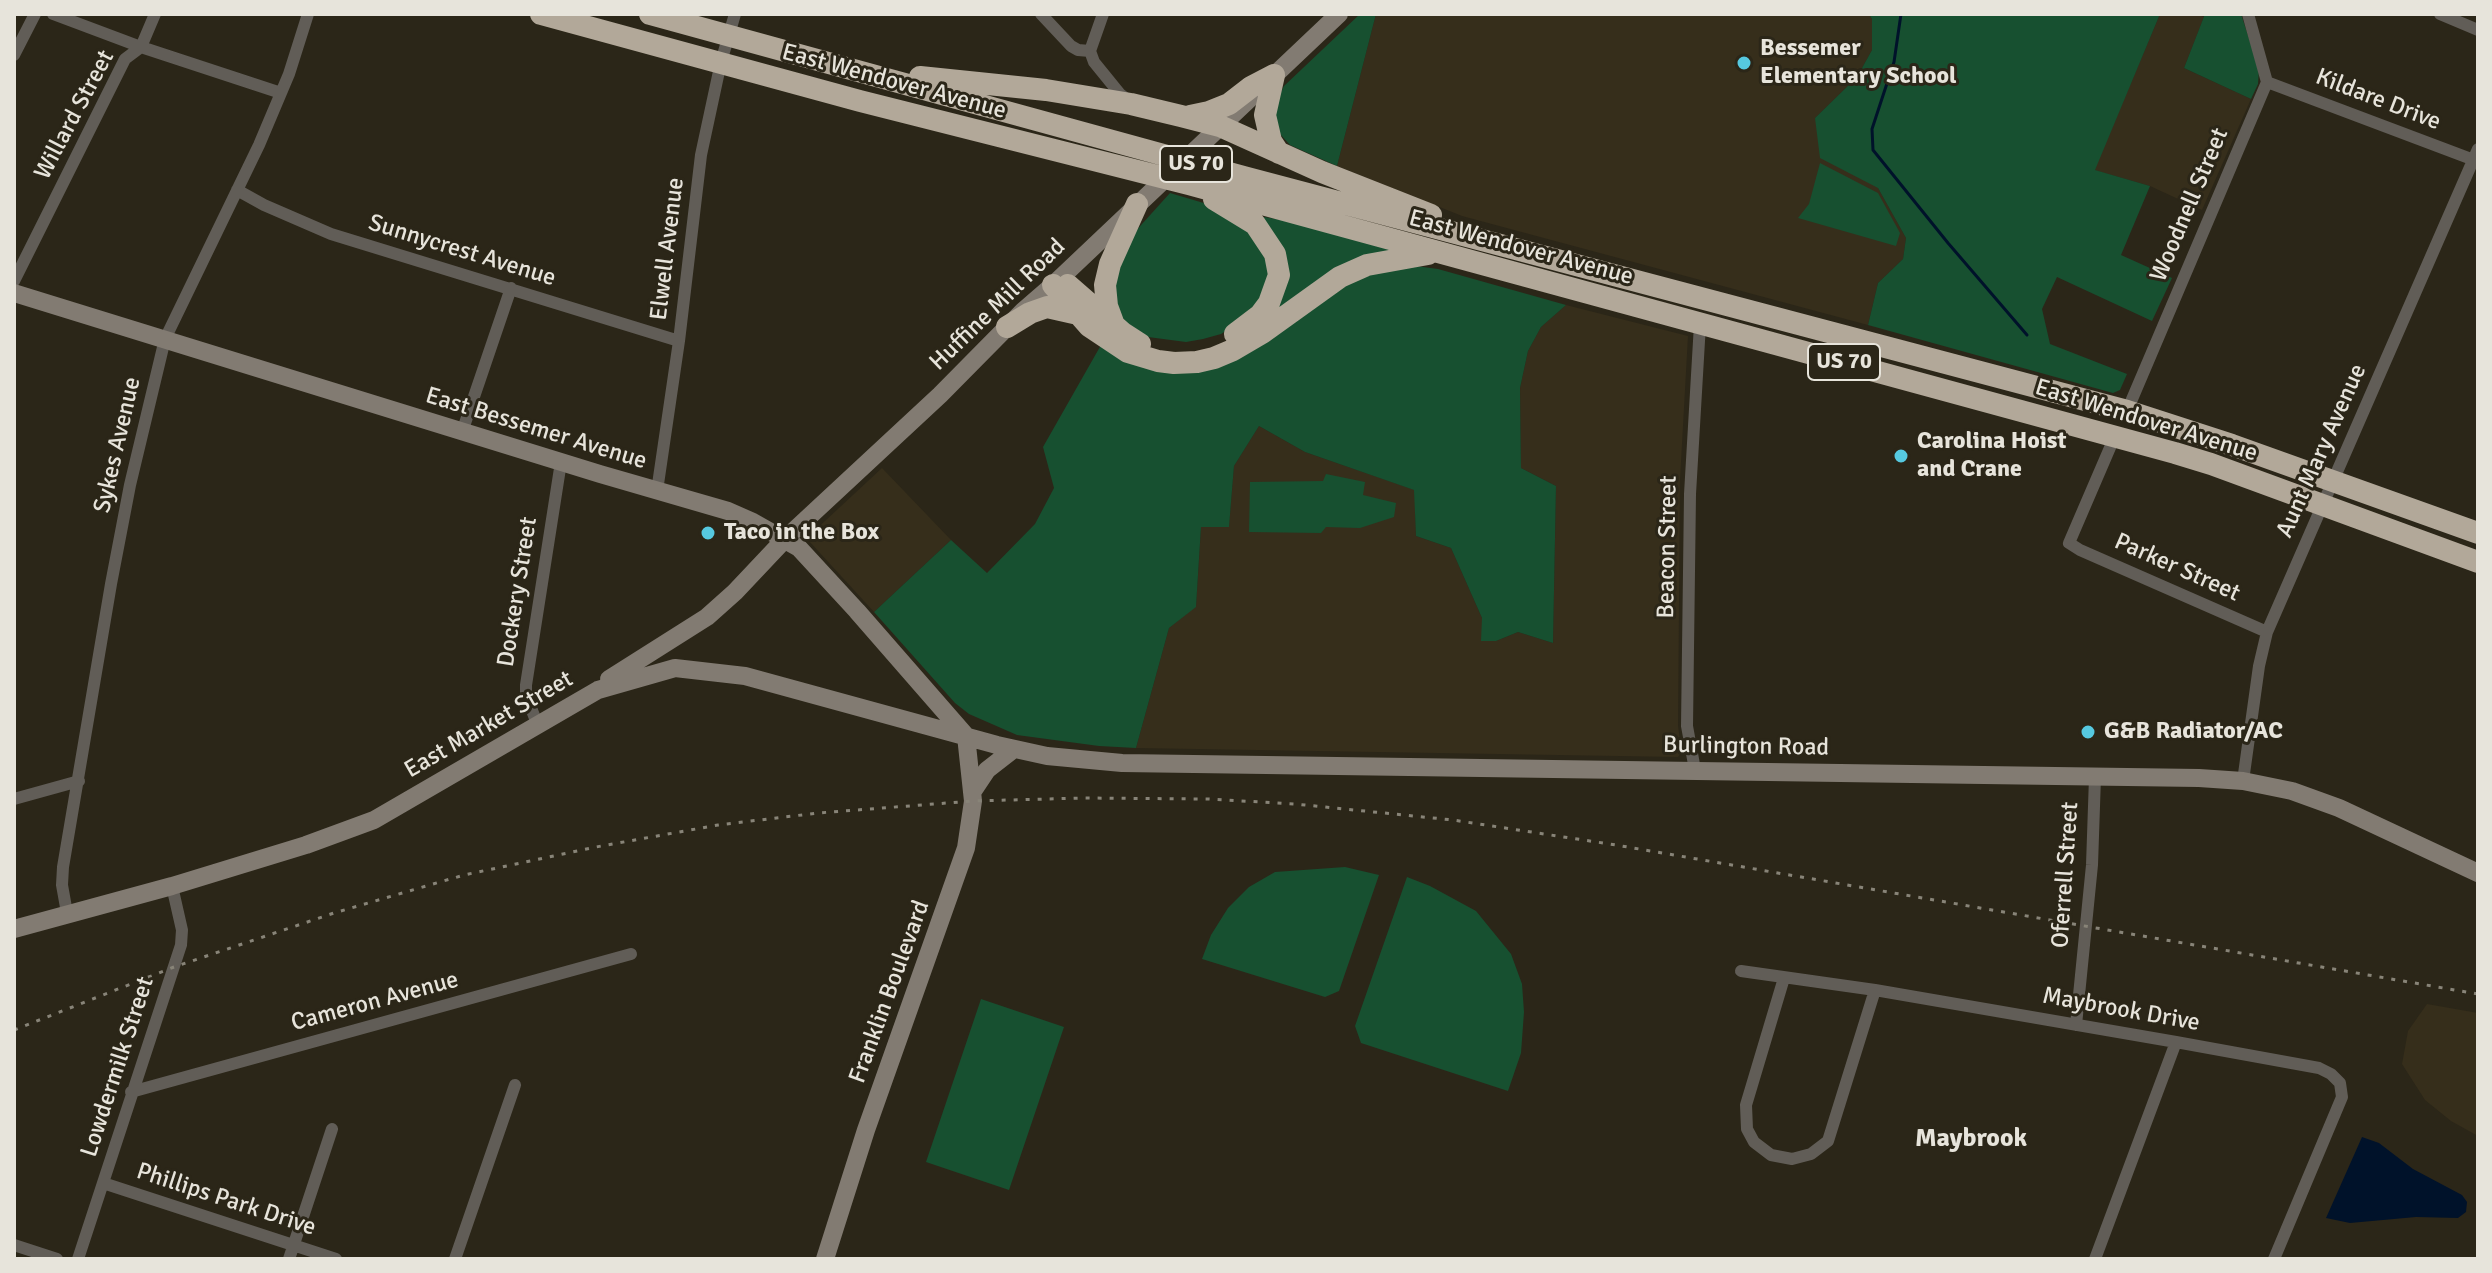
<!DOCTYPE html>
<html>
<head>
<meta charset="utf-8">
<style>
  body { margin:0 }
  #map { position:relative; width:2492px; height:1273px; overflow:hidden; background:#2b2618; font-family:Signika,sans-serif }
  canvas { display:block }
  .frame { position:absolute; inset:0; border:16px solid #e7e4db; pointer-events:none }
</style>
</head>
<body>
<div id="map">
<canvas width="2492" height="1273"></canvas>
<div class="frame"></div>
</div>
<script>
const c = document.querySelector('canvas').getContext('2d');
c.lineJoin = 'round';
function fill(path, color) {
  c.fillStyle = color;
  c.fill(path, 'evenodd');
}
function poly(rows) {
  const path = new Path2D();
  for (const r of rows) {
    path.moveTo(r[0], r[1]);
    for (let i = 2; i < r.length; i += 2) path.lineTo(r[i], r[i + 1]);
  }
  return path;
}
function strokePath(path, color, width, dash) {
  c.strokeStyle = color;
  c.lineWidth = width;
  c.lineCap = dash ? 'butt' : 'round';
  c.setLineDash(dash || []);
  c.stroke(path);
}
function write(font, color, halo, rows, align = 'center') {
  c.font = font + ' Signika,sans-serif';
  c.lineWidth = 6;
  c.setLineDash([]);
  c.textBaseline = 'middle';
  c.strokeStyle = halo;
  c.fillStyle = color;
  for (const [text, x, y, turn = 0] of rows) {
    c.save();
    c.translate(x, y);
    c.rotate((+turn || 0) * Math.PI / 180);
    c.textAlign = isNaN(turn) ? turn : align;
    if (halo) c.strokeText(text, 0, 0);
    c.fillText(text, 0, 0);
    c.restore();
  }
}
const built = poly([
  [1376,14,1869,14,1872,19,1872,50,1857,77,1815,118,1878,188,1906,238,1903,259,1878,283,1868,325,1462,216,1337,166],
  [2160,14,2196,14,2204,17,2184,68,2251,99,2202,210,2150,186,2094,170],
  [1566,305,1688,336,1680,480,1678,726,1682,752,1678,757,1136,748,1169,628,1196,606,1201,527,1229,526,1234,466,1259,426,1305,452,1415,490,1416,536,1451,548,1482,618,1496,641,1518,632,1553,643,1556,486,1521,468,1520,388,1528,351,1541,327],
  [882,468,951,540,874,612,809,541,811,534],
  [2427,1004,2478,1013,2478,1136,2451,1121,2425,1100,2402,1064,2408,1031]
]);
const green = poly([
  [1360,14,1376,14,1337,166,1290,145,1280,134,1276,124,1276,102,1284,86],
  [1869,14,2160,14,2095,170,2150,186,2121,255,2172,278,2152,321,2057,277,2042,309,2050,344,2127,374,2120,390,2113,393,1868,325,1878,283,1903,259,1906,238,1878,188,1820,158,1815,118,1857,77,1872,50,1872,19],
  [2205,14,2241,14,2259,69,2258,84,2251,99,2184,68],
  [1820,163,1878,193,1900,233,1896,246,1798,218,1809,204],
  [1170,193,1207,204,1254,236,1271,263,1263,301,1235,325,1221,334,1203,339,1186,342,1148,337,1121,321,1112,297,1119,262,1133,234],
  [1264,217,1307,224,1396,249,1265,323,1276,305,1261,222],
  [1408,265,1438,269,1566,305,1541,327,1528,351,1520,388,1521,468,1556,486,1553,643,1518,632,1496,641,1481,641,1482,618,1451,548,1416,536,1414,490,1305,452,1259,426,1234,466,1229,527,1201,527,1196,607,1169,628,1136,748,1099,746,1017,735,969,714,955,703,874,612,951,540,987,573,1035,524,1054,488,1043,447,1101,345,1188,370,1356,278],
  [1326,474,1365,482,1363,495,1396,503,1394,517,1360,528,1326,527,1321,533,1249,532,1250,482,1323,481],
  [1345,867,1379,875,1339,991,1325,997,1202,959,1211,935,1228,908,1249,887,1275,872],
  [1407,877,1430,886,1476,911,1511,954,1522,984,1524,1012,1521,1053,1508,1091,1361,1043,1355,1026],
  [981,999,1064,1027,1009,1190,926,1162]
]);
const water = poly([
  [2362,1137,2379,1143,2413,1169,2462,1195,2467,1202,2466,1212,2458,1218,2416,1217,2350,1223,2326,1218]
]);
const stream = poly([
  [1901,14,1894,62,1872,129,1873,150,1948,243,2027,335]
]);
const street = poly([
  [53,14,141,47,281,93],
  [1041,14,1071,46,1078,50,1090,51,1094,62,1120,94,1129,101],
  [2440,14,2478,30],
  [1090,51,1103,14],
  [14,55,35,14],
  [2267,82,2474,160],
  [237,190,264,205,331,234,679,341],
  [14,281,125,59,141,47,155,14],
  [2127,411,2267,82,2248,14],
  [462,432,511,288],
  [2115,436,2069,543,2080,550,2267,632],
  [657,491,679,341,701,155,721,62,735,14],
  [538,726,526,695,526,685,561,462],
  [1695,770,1687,726,1690,494,1700,324],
  [2243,781,2259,666,2267,632,2478,149],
  [14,799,79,781],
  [67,913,62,885,63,867,111,584,130,485,165,339,259,145,289,74,308,14],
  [1741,971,1875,990,2176,1042,2319,1068,2331,1074,2340,1083,2342,1097,2274,1259],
  [1784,978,1746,1105,1747,1129,1754,1142,1771,1155,1792,1159,1811,1154,1828,1141,1875,990],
  [2076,1025,2092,865,2095,777],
  [131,1092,631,954],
  [103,1183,336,1259],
  [14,1245,57,1259],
  [78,1259,181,945,182,930,172,886],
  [289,1259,332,1129],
  [455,1259,515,1085],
  [2095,1259,2176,1042]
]);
const secondary = poly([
  [14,293,600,474,728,511,753,522,799,548,857,611,966,736],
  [609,679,707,617,735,592,785,539,940,395,1023,311,1053,285,1339,14],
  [973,791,987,770,1014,749],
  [14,929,172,886,306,845,374,820,598,690,675,668,745,676,997,745,1047,756,1122,763,2199,778,2243,781,2292,791,2339,808,2478,873],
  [825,1259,866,1130,966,848,973,801,966,736]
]);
const highway = poly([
  [541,14,860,101,1189,184,2175,453,2211,464,2478,562],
  [650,14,1244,177,2127,411,2232,445,2478,533],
  [1274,75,1265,115,1271,141,1279,153],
  [920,77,1046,90,1131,104,1181,116,1220,126,1322,172,1431,215],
  [1190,116,1209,112,1229,104,1251,87,1274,75],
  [1214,199,1255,224,1275,254,1279,275,1269,303,1260,315,1235,334],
  [1053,285,1089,326,1128,352,1158,361,1174,363,1197,362,1214,358,1233,350,1262,333,1340,277,1367,265,1428,254],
  [1068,285,1123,333,1140,344],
  [1114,325,1107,306,1105,285,1110,264,1137,204],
  [1007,327,1030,313,1047,307,1078,314]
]);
const rail = poly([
  [14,1030,174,967,334,913,464,875,596,847,718,825,818,813,973,801,1083,798,1208,799,1295,804,1453,820,1616,845,2478,994]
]);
const markers = [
  [1744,63,8,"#56c9e0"],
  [1901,456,8,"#56c9e0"],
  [708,533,8,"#56c9e0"],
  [2088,732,8,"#56c9e0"]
];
const shields = [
  [1196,164,72],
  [1844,362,72]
];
const shieldNames = [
  ["US 70",1196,164],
  ["US 70",1844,362]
];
const poiNames = [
  ["Bessemer",1760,49],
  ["Elementary School",1760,77],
  ["Carolina Hoist",1917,442],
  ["and Crane",1917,470],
  ["Taco in the Box",724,533],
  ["G&B Radiator/AC",2104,732]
];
const streetNames = [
  ["East Wendover Avenue",894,82,15],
  ["Kildare Drive",2378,100,21],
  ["Willard Street",75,115,-62],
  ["Woodnell Street",2190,205,-67],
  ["East Wendover Avenue",1521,248,15],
  ["Elwell Avenue",668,249,-83],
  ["Sunnycrest Avenue",462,251,17],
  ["Huffine Mill Road",998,305,-44],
  ["East Wendover Avenue",2146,421,17],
  ["East Bessemer Avenue",536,429,17],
  ["Sykes Avenue",118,445,-77],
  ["Aunt Mary Avenue",2322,451,-66],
  ["Beacon Street",1668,547,-89],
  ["Parker Street",2177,568,24],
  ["Dockery Street",518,592,-81],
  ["East Market Street",489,725,-30],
  ["Burlington Road",1746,747,1],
  ["Oferrell Street",2066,875,-86],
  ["Franklin Boulevard",890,992,-70],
  ["Cameron Avenue",375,1002,-15],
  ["Maybrook Drive",2121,1010,10],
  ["Lowdermilk Street",118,1067,-72],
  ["Phillips Park Drive",226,1200,18]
];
const neighbourhoodNames = [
  ["Maybrook",1971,1139]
];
fill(built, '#362e1b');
fill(green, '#175030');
fill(water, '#00122a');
strokePath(stream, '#00122a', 3);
strokePath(street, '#615d57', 12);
strokePath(secondary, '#827b72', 18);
strokePath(highway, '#b2a899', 22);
strokePath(rail, '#888478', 3, [4, 8]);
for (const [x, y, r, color] of markers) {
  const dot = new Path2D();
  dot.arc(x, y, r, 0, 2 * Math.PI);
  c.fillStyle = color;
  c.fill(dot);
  strokePath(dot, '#2b2618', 3);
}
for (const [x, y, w] of shields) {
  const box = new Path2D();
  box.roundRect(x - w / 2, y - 18, w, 36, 6);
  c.fillStyle = '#2b2618';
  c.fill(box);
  strokePath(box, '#e7e4db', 2);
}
write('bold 22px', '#e7e4db', null, shieldNames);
write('bold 24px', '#e7e4db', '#2b2618', poiNames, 'left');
write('24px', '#e7e4db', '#2b2618', streetNames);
write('bold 26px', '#e7e4db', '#2b2618', neighbourhoodNames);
</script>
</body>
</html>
